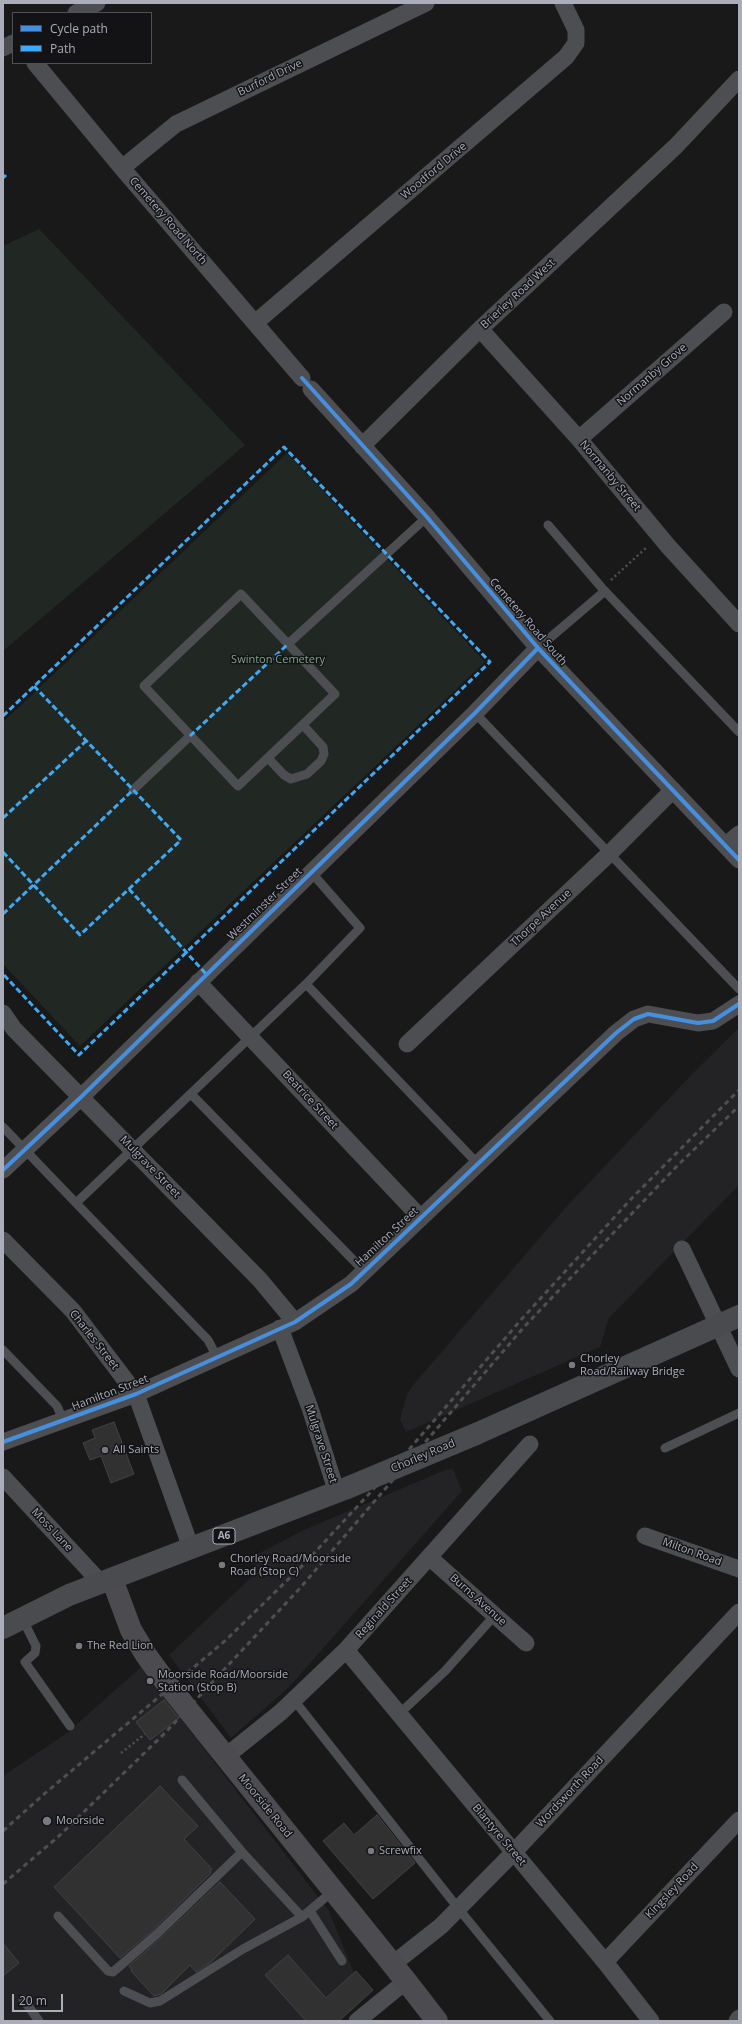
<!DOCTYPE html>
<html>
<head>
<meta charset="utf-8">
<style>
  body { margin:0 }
  #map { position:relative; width:742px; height:2024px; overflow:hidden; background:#191919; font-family:"Open Sans",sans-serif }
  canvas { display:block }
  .frame { position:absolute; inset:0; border:4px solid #abaeb9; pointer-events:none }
  .legend { position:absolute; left:12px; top:12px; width:140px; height:52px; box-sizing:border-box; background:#131315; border:1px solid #505157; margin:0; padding:5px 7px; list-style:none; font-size:12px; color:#abaeb9 }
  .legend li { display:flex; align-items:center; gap:8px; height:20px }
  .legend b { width:20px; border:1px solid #505157 }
  .scale { position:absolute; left:12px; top:1994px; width:51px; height:18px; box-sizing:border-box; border:2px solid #abaeb9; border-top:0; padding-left:5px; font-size:12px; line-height:14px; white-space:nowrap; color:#abaeb9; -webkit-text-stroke:3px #131315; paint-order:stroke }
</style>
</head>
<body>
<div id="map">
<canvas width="742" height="2024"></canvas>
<div class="frame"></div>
<ul class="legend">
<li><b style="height:5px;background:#468fdf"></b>Cycle path</li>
<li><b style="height:5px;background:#3fa9f5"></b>Path</li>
</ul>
<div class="scale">20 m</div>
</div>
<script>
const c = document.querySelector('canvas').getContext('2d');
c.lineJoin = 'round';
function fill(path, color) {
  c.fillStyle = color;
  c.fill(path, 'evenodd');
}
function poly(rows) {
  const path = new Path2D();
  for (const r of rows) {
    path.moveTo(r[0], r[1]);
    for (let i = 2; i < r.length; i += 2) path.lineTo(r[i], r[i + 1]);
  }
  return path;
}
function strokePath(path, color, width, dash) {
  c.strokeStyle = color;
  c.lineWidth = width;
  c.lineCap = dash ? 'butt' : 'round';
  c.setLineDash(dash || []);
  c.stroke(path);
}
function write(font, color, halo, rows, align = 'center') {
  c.font = font + ' "Open Sans",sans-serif';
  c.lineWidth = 3;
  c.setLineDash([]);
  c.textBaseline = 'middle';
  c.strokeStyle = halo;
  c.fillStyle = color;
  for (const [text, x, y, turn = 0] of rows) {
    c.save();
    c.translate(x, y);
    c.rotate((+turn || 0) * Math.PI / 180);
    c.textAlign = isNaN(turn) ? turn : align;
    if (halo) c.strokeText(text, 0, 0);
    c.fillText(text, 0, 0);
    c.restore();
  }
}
const built = poly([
  [739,1028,739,1185,609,1318,600,1347,406,1432,400,1420,407,1394,414,1384,567,1206,697,1069],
  [453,1469,462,1491,289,1687,231,1738,169,1655,258,1571,250,1558,304,1530,445,1470],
  [141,1667,329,1911,354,1973,314,2021,3,2021,3,1776,67,1733]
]);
const green = poly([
  [39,229,245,445,3,651,3,246],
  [287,453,485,662,80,1046,3,964,3,722]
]);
const building = poly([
  [114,1422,134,1474,111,1483,101,1456,90,1460,83,1443,95,1438,92,1430,114,1422],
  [164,1700,179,1718,150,1740,136,1722,164,1700],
  [160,1786,198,1826,184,1839,212,1869,210,1871,211,1873,154,1929,120,1958,54,1887,160,1786],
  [377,1815,415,1863,373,1899,323,1841,344,1823,354,1835,377,1815],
  [220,1882,255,1919,210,1963,196,1972,190,1965,161,1994,154,1996,131,1971,132,1970,129,1966,162,1937,220,1882],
  [3,1943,19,1963,3,1976,3,1943],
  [288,1955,326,1998,356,1971,373,1990,339,2021,306,2021,265,1975,288,1955]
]);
const path = poly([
  [611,580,647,547],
  [121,1753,145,1734]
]);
const lane = poly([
  [548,525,602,588,739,732],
  [241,594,335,694,238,786,144,686,241,594],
  [288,644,427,517],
  [538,648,605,591],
  [475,713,739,989],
  [268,758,284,775,291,779,307,774,321,761,324,754,323,747,303,725],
  [133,790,190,736],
  [306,984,360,928,311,872],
  [191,1094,364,1271],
  [3,1127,76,1203,306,984,477,1163],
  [76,1203,208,1340,217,1357],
  [3,1350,57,1406,63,1420],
  [665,1448,739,1413],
  [22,1618,36,1646,35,1653,25,1662,70,1726],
  [294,1700,458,1908,550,2021],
  [399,1714,445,1671,495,1615],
  [182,1780,242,1852,302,1917,333,1891],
  [310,1911,342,1961],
  [58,1916,108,1971,113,1972,158,1933,242,1852],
  [124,1991,150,2003,160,2001,243,1949,302,1917],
  [23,1999,39,2021]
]);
const street = poly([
  [76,13,97,3],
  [3,48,13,43],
  [35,63,122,168,302,378],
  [122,168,176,124,426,3],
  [255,323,566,57,576,43,576,30,563,3],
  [480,329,579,439,668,546,739,624],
  [311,389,427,517,538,648,739,860],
  [579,439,724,312],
  [362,446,480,329,676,146,739,79],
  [726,845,739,834],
  [198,982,421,1218],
  [3,1013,14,1029,260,1280,295,1322],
  [407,1044,610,853,673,790],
  [3,1170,80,1098,475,713,538,648],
  [3,1240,73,1311,136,1394,191,1548],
  [682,1249,739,1369],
  [280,1328,310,1408,337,1493],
  [3,1442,136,1394,295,1322,351,1284,616,1033,634,1019,648,1014,698,1023,713,1021,739,1004],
  [3,1477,101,1583],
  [645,1536,739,1569],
  [429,1557,526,1643],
  [346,1650,605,1962,651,2021],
  [225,1757,281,1712,346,1650,530,1444],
  [605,1962,739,1820],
  [393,1964,441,1926,513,1853,739,1612],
  [357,2021,406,1981],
  [737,2021,739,2018]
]);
const secondary = poly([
  [112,1579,131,1630,146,1655,165,1681],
  [205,1731,406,1981,437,2021]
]);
const primary = poly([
  [476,1434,739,1316],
  [3,1628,69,1595,347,1488]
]);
const rail = poly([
  [3,1831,43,1795,226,1640,304,1564,393,1468,520,1321,631,1199,739,1090],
  [3,1884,59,1836,165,1733,301,1587,524,1327,678,1165,739,1106]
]);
const secondaryBridge = poly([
  [165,1681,205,1731]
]);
const primaryBridge = poly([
  [347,1488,476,1434]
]);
const quiet = poly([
  [3,178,6,175],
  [3,716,284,447,490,662,79,1055,3,974],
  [190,736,288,644],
  [3,818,86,741],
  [3,852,80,935,181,840,34,686],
  [129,889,206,974],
  [3,914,133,790]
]);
const cycleway = poly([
  [302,378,427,517,538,648,739,860],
  [3,1170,80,1098,475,713,538,648],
  [3,1442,136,1394,295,1322,351,1284,616,1033,634,1019,648,1014,698,1023,713,1021,739,1004]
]);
const markers = [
  [572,1365,4,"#787a81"],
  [105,1450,4,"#787a81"],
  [222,1565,4,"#787a81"],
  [79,1646,4,"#787a81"],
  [150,1681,4,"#787a81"],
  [47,1821,5,"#787a81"],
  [371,1851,4,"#787a81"]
];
const shields = [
  [224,1536,22]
];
const shieldNames = [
  ["A6",224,1536]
];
const streetNames = [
  ["Burford Drive",270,78,-26],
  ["Woodford Drive",434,171,-40],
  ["Cemetery Road North",168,221,49],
  ["Brierley Road West",518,294,-43],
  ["Normanby Grove",652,375,-41],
  ["Normanby Street",610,476,50],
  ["Cemetery Road South",528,622,49],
  ["Westminster Street",265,904,-44],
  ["Thorpe Avenue",541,918,-43],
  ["Beatrice Street",310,1100,47],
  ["Mulgrave Street",150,1167,46],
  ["Hamilton Street",387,1237,-43],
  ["Charles Street",94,1340,52],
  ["Hamilton Street",110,1393,-21],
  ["Mulgrave Street",321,1444,72],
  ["Chorley Road",423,1456,-23],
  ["Moss Lane",52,1530,47],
  ["Milton Road",692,1552,20],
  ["Burns Avenue",478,1600,42],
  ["Reginald Street",384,1608,-48],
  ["Wordsworth Road",570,1792,-47],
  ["Moorside Road",265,1806,51],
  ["Blantyre Street",499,1835,50],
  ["Kingsley Road",672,1891,-47]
];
const parkNames = [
  ["Swinton Cemetery",278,660]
];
const poiNames = [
  ["Chorley",580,1359],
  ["Road/Railway Bridge",580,1372],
  ["All Saints",113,1450],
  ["Chorley Road/Moorside",230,1559],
  ["Road (Stop C)",230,1572],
  ["The Red Lion",87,1646],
  ["Moorside Road/Moorside",158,1675],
  ["Station (Stop B)",158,1688],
  ["Moorside",56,1821],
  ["Screwfix",379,1851]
];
fill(built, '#232325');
fill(green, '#212823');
fill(building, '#313131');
strokePath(building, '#424245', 1);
strokePath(path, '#4f5053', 2.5, [2, 3]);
strokePath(lane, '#4d4e52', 9);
strokePath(street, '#4d4e52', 17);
strokePath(secondary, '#4c4c50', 22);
strokePath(primary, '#4a4b4e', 22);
strokePath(rail, '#4e4f52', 3, [5, 4]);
strokePath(secondaryBridge, '#4c4c50', 22);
strokePath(primaryBridge, '#4a4b4e', 22);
strokePath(quiet, '#3fa9f5', 3, [6, 3]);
strokePath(cycleway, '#468fdf', 4);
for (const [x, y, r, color] of markers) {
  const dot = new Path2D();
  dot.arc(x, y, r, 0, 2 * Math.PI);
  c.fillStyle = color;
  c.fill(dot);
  strokePath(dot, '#131315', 1.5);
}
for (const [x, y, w] of shields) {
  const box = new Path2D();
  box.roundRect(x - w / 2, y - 8, w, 16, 3);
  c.fillStyle = '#131315';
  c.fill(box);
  strokePath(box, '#abaeb9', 1);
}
write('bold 10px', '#abaeb9', null, shieldNames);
write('11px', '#abaeb9', '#131315', streetNames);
write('11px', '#83a389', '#131315', parkNames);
write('11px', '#abaeb9', '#131315', poiNames, 'left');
</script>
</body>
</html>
